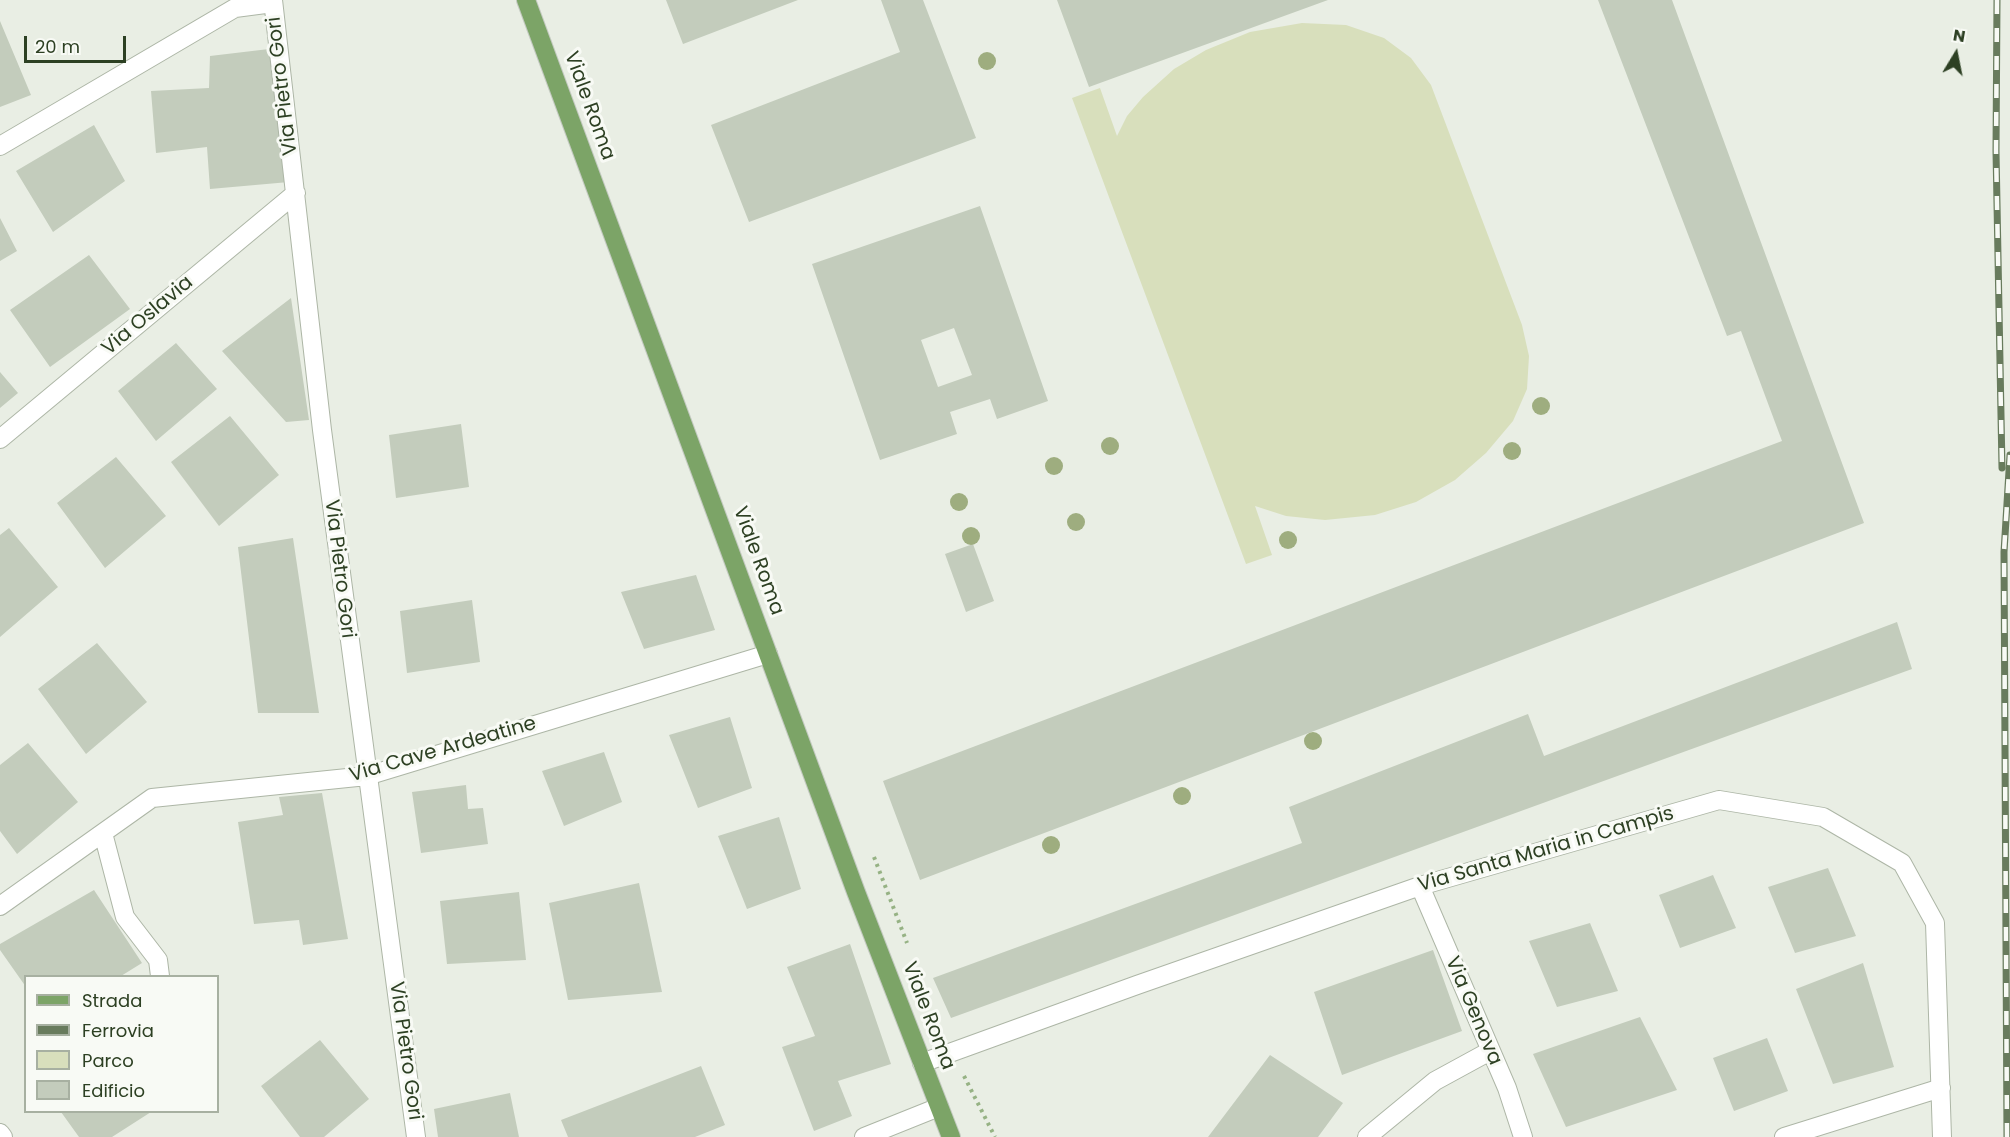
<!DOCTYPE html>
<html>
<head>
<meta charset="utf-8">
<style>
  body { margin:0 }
  #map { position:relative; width:2010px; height:1137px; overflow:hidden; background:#e9eee4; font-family:Poppins,sans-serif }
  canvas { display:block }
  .legend { position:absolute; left:24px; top:975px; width:195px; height:138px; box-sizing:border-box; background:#f8faf5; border:2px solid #a7b0a1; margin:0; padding:8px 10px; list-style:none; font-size:18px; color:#2d4023 }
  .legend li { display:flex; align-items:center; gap:12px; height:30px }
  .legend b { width:30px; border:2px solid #a7b0a1 }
  .north { position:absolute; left:1926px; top:24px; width:60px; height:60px; -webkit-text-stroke:4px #f8faf5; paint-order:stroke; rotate:10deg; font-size:16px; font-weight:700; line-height:24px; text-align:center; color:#2d4023 }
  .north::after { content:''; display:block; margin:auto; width:21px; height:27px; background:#2d4023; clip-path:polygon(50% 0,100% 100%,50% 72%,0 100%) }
  .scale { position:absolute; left:24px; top:36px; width:102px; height:27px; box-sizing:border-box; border:3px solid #2d4023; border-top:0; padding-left:8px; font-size:18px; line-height:21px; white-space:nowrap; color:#2d4023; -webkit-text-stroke:4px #f8faf5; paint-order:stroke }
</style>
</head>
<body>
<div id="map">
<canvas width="2010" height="1137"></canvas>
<ul class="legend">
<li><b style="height:8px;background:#7ca467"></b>Strada</li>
<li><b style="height:8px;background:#687b5d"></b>Ferrovia</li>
<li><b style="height:16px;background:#d8dfbc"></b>Parco</li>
<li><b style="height:16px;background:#c3ccbc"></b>Edificio</li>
</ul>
<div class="north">N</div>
<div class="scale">20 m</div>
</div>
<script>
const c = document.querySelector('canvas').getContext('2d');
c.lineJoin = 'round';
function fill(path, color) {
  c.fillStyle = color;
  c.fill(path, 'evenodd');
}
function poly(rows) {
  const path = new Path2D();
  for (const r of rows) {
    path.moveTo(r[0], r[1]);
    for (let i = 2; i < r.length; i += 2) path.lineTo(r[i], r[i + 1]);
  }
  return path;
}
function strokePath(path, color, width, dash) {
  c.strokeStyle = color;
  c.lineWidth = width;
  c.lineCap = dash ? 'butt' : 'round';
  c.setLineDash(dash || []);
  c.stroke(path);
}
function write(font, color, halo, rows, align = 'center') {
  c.font = font + ' Poppins,sans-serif';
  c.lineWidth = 6;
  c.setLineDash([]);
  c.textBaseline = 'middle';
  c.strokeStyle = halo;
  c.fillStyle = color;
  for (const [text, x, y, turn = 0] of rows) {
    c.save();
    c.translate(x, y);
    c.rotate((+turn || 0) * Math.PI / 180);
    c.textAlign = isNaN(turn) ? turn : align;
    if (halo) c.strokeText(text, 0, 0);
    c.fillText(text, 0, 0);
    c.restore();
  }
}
const green = poly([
  [1302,23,1346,25,1384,38,1411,58,1431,85,1522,325,1529,356,1527,389,1513,421,1486,453,1455,480,1416,502,1375,515,1325,520,1286,516,1255,506,1272,555,1246,564,1072,98,1100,88,1117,136,1127,116,1143,97,1174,69,1206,50,1250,32]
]);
const building = poly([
  [666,0,798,0,683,44],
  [881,0,923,0,976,138,749,222,711,125,900,52],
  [1057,0,1328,0,1089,87],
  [1598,0,1672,0,1864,523,920,880,883,781,1782,441,1741,331,1727,336],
  [0,21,31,95,0,107],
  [269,49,289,182,210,189,207,147,156,153,151,91,209,88,210,56],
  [94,125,125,181,53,232,16,171],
  [980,206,1048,401,997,419,990,399,950,412,957,434,880,460,812,264],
  [954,328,972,375,938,387,921,340],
  [0,218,17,251,0,261],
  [89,255,130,309,50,367,10,310],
  [291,298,309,420,286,422,222,351],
  [176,343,217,389,156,441,118,391],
  [0,372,18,393,0,408],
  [230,416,279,475,219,526,171,462],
  [461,424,469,487,396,498,389,435],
  [116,457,166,516,105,568,57,503],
  [9,528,58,587,0,637,0,535],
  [293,538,319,713,258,713,238,547],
  [973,544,994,601,966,612,945,554],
  [696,575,715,630,644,649,621,592],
  [472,600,480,662,407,673,400,611],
  [1897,622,1912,669,951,1018,933,978,1302,843,1289,807,1528,714,1544,756],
  [97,643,147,702,86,754,38,689],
  [730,717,752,788,698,808,669,735],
  [28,743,78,802,17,854,0,831,0,765],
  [604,752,622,802,564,826,542,771],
  [466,785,468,809,483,808,488,844,421,853,412,792],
  [322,793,348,939,303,945,299,920,254,924,238,822,283,815,279,797],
  [779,817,801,889,747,909,718,836],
  [1828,868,1856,936,1795,953,1768,887],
  [1713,875,1736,928,1680,948,1659,895],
  [639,883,662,992,568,1000,549,903],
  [94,890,142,963,121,976,26,976,26,987,0,950,0,944],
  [519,892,526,960,447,964,440,901],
  [1590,923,1618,991,1557,1007,1529,941],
  [850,944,891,1064,838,1081,852,1116,814,1131,782,1047,815,1036,787,967],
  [1433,950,1462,1031,1342,1075,1314,992],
  [1863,963,1894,1067,1833,1084,1796,989],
  [1640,1017,1677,1090,1566,1127,1533,1054],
  [1767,1038,1788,1091,1734,1111,1713,1058],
  [320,1040,369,1099,324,1137,300,1137,261,1086],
  [1270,1055,1343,1103,1318,1137,1208,1137],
  [701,1066,725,1125,695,1137,568,1137,561,1120],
  [510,1093,519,1137,438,1137,434,1109],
  [61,1112,151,1112,112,1137,79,1137]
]);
const path = poly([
  [874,857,907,943],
  [964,1076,995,1137]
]);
const minor = poly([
  [273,0,322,430,416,1137],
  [0,146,235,8,273,3],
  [0,439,296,193],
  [103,833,125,917,158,960,160,976],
  [1420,886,1507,1088,1523,1137],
  [0,906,152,798,367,776,768,654],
  [922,1063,1137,985,1420,886,1719,800,1823,817,1902,863,1935,923,1942,1137],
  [0,1133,3,1137],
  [864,1137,939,1107],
  [1367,1137,1435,1081,1490,1051],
  [1784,1137,1941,1088]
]);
const major = poly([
  [526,0,856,892,951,1137]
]);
const rail = poly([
  [1997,0,1996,151,2002,468],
  [2007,1137,2004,552,2010,455]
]);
const trees = [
  [987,61],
  [1541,406],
  [1110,446],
  [1512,451],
  [1054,466],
  [959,502],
  [1076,522],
  [971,536],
  [1288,540],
  [1313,741],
  [1182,796],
  [1051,845]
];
const streetNames = [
  ["Via Pietro Gori",283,86,-97],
  ["Viale Roma",589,106,70],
  ["Via Oslavia",148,316,-40],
  ["Viale Roma",758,561,70],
  ["Via Pietro Gori",339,569,83],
  ["Via Cave Ardeatine",443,750,-16],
  ["Via Santa Maria in Campis",1546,850,-16],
  ["Via Genova",1473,1011,67],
  ["Viale Roma",928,1016,69],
  ["Via Pietro Gori",405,1051,82]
];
fill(green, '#d8dfbc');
fill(building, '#c3ccbc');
strokePath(minor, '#adb6a6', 20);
strokePath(major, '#c4cac1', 20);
strokePath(path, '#96b284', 4, [3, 4.5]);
strokePath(minor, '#fff', 18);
strokePath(major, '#7ca467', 18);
strokePath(rail, '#687b5d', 7);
strokePath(rail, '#f8faf5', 4.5, [14]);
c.fillStyle = '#9ead7f';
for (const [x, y] of trees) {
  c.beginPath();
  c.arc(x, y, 9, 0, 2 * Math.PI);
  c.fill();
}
write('20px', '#2d4023', '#f8faf5', streetNames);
</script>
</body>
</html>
